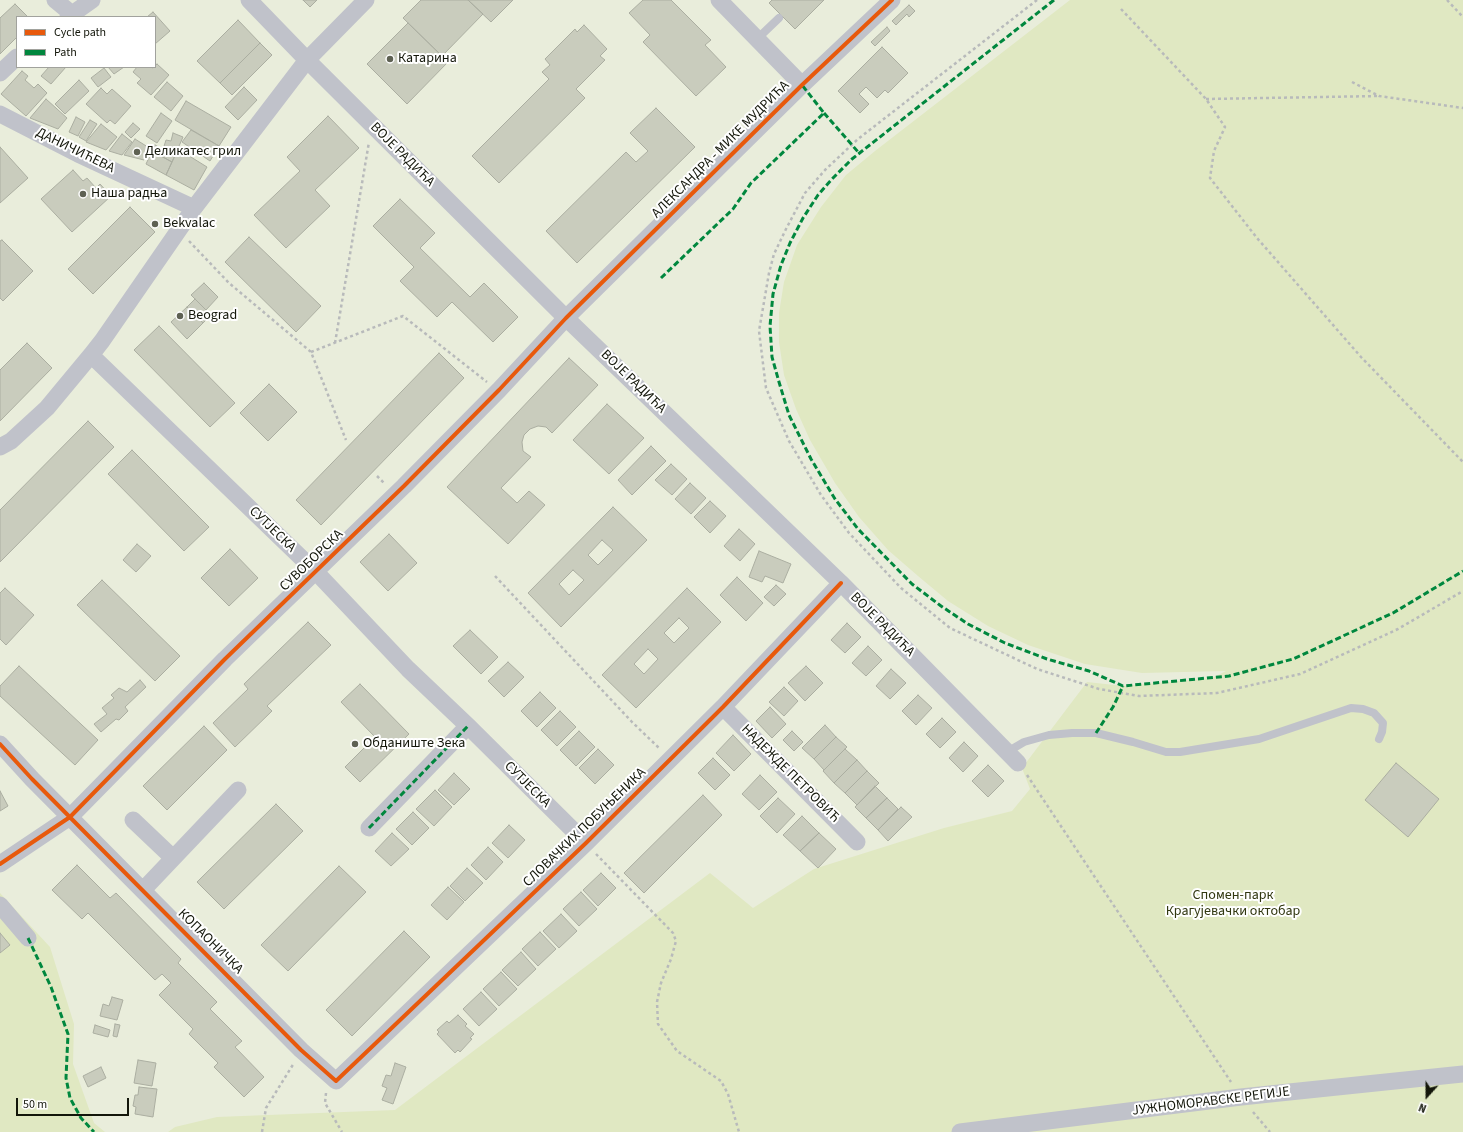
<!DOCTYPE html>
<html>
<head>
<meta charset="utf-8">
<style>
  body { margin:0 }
  #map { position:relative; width:1463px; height:1132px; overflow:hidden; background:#e9eddb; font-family:"Source Sans 3",sans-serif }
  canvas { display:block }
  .legend { position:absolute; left:16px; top:16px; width:140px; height:52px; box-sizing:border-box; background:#fff; border:1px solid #a1a29d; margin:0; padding:5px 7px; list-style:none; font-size:12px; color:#13160a }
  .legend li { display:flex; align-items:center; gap:8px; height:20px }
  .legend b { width:20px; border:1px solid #a1a29d }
  .north { position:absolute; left:1407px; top:1076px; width:40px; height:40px; -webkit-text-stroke:3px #fff; paint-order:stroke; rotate:201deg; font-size:11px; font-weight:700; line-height:16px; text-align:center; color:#13160a }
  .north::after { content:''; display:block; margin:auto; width:14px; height:18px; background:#13160a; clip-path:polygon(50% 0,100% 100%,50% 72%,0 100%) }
  .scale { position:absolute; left:16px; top:1098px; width:113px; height:18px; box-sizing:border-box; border:2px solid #13160a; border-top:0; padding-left:5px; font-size:12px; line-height:14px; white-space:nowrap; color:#13160a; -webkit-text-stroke:3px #fff; paint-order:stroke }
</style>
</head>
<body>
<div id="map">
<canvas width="1463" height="1132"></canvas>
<ul class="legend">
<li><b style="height:5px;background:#e8590c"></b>Cycle path</li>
<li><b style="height:5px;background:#00873e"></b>Path</li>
</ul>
<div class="north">N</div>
<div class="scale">50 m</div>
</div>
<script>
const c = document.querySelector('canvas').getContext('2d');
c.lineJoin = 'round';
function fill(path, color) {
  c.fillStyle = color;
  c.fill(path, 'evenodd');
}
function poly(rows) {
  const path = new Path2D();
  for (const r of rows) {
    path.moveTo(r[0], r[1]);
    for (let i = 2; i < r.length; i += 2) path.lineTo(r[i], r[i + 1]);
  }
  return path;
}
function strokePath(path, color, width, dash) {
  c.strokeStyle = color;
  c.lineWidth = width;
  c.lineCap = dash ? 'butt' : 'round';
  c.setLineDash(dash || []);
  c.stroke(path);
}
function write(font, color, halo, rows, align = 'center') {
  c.font = font + ' "Source Sans 3",sans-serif';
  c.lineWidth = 4;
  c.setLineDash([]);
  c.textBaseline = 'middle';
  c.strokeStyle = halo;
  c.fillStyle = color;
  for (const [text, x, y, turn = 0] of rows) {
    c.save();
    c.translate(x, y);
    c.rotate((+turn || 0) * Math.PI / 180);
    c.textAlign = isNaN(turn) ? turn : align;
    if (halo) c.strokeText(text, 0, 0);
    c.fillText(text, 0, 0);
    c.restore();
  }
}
const green = poly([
  [1070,0,1463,0,1463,1132,168,1132,175,1127,217,1117,395,1110,710,873,753,908,814,869,944,828,1012,811,1030,789,1022,768,1087,682,1123,686,1212,678,1226,671,1142,673,1085,664,1028,645,988,626,948,601,918,576,888,550,859,517,835,483,810,440,796,409,784,375,779,342,779,313,784,282,797,245,821,207,846,175,875,151],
  [0,893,50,947,74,1024,73,1064,94,1123,105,1132,0,1132]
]);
const building = poly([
  [303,0,317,0,310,7,303,0],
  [421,0,468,0,483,14,442,56,403,18,421,0],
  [468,0,513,0,491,22,468,0],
  [643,0,671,0,711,40,705,45,726,67,696,96,643,42,650,35,629,13,643,0],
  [772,0,824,0,795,29,769,3,772,0],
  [15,4,28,17,17,17,17,37,0,54,0,18,15,4],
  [909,5,915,11,909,17,907,14,896,25,892,21,909,5],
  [153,12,170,31,155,44,155,17,147,17,153,12],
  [238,20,260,43,220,83,197,61,238,20],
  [408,23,448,62,407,104,367,64,408,23],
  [584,25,607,49,600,56,605,60,576,89,585,98,499,183,472,156,549,79,542,72,550,65,545,59,575,29,577,32,584,25],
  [887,27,890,31,875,46,871,42,887,27],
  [260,43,272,55,232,95,220,83,260,43],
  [882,47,908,73,888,93,885,90,877,98,866,87,859,94,869,104,860,113,838,91,882,47],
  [157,64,169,75,151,95,137,83,141,79,133,72,137,67,151,67,153,68,157,64],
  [49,67,66,67,51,84,41,76,49,67],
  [108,67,124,67,114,74,108,67],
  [104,68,111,77,98,87,91,78,104,68],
  [22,71,28,76,25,80,34,88,38,84,47,93,26,116,1,94,22,71],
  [79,80,89,91,65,114,55,104,79,80],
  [167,82,183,96,171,111,154,97,167,82],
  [244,87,257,100,238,120,225,107,244,87],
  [101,88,107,94,112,89,131,106,115,124,110,120,107,123,86,104,101,88],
  [46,99,67,118,58,129,30,118,46,99],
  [186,101,231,127,219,146,175,120,186,101],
  [656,108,695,147,577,263,546,231,626,152,636,162,648,151,630,133,656,108],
  [161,113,172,121,157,143,146,136,161,113],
  [328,116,359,148,315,190,330,206,286,248,254,215,300,171,287,157,328,116],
  [76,117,85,122,78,136,69,132,76,117],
  [90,120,97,124,86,141,79,137,90,120],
  [133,123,140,129,131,138,125,132,133,123],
  [101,124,117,137,106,150,86,142,101,124],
  [191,130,219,146,210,161,182,142,191,130],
  [173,133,183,137,172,162,161,156,166,140,171,141,173,133],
  [122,134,132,142,122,155,109,151,122,134],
  [135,139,151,149,144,160,124,155,135,139],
  [155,145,164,150,161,156,172,162,166,175,146,164,155,145],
  [0,147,28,178,0,203,0,147],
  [178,149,207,167,194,190,166,175,178,149],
  [73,170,83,181,87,178,96,188,100,184,111,196,72,232,41,199,73,170],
  [400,199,435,233,420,248,470,297,484,283,518,317,493,342,452,302,437,317,400,281,414,267,373,226,400,199],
  [130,207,155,232,93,294,68,269,130,207],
  [249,237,321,306,296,332,225,262,249,237],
  [2,240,33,271,3,301,0,298,0,241,2,240],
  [204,283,218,297,206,310,191,295,204,283],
  [195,299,211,315,203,323,187,307,195,299],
  [187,307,203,323,187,339,171,322,187,307],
  [159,326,235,403,210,427,134,350,159,326],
  [27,343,52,368,0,421,0,370,27,343],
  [439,353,464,378,321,525,296,500,439,353],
  [569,358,598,385,552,433,546,427,538,426,530,429,524,435,522,442,523,451,531,457,501,488,517,503,529,491,545,505,508,544,447,487,569,358],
  [269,384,297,412,268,441,240,413,269,384],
  [607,404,644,438,609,474,573,440,607,404],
  [88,421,114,447,0,562,0,510,88,421],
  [651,446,666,461,632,495,618,480,651,446],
  [132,450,209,527,184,551,108,474,132,450],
  [671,464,687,479,672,495,655,480,671,464],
  [690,483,706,498,691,514,675,499,690,483],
  [710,501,726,516,710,533,694,517,710,501],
  [613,507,647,540,561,627,528,593,613,507],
  [602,540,613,550,598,565,588,555,602,540],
  [573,570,584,580,569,595,559,584,573,570],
  [739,529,755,544,740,561,724,546,739,529],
  [389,534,417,563,388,591,360,562,389,534],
  [137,544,151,556,136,572,123,560,137,544],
  [230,549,258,578,229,606,201,578,230,549],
  [759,551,791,564,783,583,765,576,762,582,749,577,759,551],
  [737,577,763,603,746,621,720,595,737,577],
  [102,580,180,656,155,681,77,605,102,580],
  [776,585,786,594,774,606,764,597,776,585],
  [5,588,34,615,6,645,0,639,0,593,5,588],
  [687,588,721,622,636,708,602,675,687,588],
  [679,618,689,628,674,643,664,633,679,618],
  [648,649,658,659,644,674,634,664,648,649],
  [308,622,331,645,267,706,272,711,235,747,213,723,248,689,244,684,308,622],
  [847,623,861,637,845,653,831,640,847,623],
  [470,630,498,657,481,674,453,646,470,630],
  [868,646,882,660,866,676,852,663,868,646],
  [508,662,524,677,504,697,488,681,508,662],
  [19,666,98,740,75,765,0,696,0,686,19,666],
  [806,666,823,683,805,701,788,683,806,666],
  [891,669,906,683,890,699,876,686,891,669],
  [140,680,146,687,125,707,128,711,119,720,116,719,101,732,94,724,107,714,102,708,114,698,111,695,119,688,127,692,140,680],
  [360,684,409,734,360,782,345,767,375,737,341,702,360,684],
  [784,687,798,701,784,716,769,702,784,687],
  [540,692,556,708,537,727,521,711,540,692],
  [918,695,932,708,916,725,902,711,918,695],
  [770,707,786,724,772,738,756,721,770,707],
  [560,711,576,727,557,746,541,730,560,711],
  [942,718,956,732,940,748,926,734,942,718],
  [825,725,836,737,814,759,802,748,825,725],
  [204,726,227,750,167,810,143,786,204,726],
  [579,731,595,747,576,766,560,750,579,731],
  [792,731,803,742,794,751,783,740,792,731],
  [733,735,751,754,734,771,716,753,733,735],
  [836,737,847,747,824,770,814,759,836,737],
  [964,742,978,756,963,772,949,758,964,742],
  [598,749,614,765,595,784,579,768,598,749],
  [845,749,857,760,834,783,823,771,845,749],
  [713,758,730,775,715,790,698,773,713,758],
  [857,760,867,771,845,793,834,783,857,760],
  [1396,763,1439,799,1408,837,1365,800,1396,763],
  [988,765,1004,781,988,797,972,781,988,765],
  [867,771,879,783,857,805,845,793,867,771],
  [454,773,470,789,454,805,438,790,454,773],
  [760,775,777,792,759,810,742,794,760,775],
  [875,786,887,798,866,818,855,807,875,786],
  [435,790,452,807,434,826,416,809,435,790],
  [0,791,8,806,0,811,0,791],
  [703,795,722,815,644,893,624,873,703,795],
  [778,798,795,814,777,833,760,816,778,798],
  [887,798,898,809,878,830,866,818,887,798],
  [276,804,303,831,224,909,197,882,276,804],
  [901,807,912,817,888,841,878,830,901,807],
  [413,812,429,828,412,845,396,829,413,812],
  [802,816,819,833,800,851,783,835,802,816],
  [509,825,525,840,508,858,492,843,509,825],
  [392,833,409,849,391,866,375,851,392,833],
  [819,833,836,849,818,868,800,851,819,833],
  [488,847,503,862,486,880,471,865,488,847],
  [77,865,110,898,116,893,181,959,178,963,217,1002,210,1009,242,1041,235,1047,264,1077,244,1097,214,1067,218,1063,189,1034,193,1029,159,995,171,983,162,974,155,980,88,913,82,919,52,890,77,865],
  [339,866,366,892,288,971,261,945,339,866],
  [467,868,483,883,465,901,450,886,467,868],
  [601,873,616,888,598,906,583,890,601,873],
  [448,887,464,902,447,920,431,905,448,887],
  [581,892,597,909,579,926,563,909,581,892],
  [561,914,577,931,559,948,543,931,561,914],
  [404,931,430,957,352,1036,326,1010,404,931],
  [540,932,556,949,538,966,522,949,540,932],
  [0,933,10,945,0,953,0,933],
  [521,952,536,969,518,986,502,970,521,952],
  [501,972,517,989,499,1006,483,989,501,972],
  [481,992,497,1009,479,1026,463,1009,481,992],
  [112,997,123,1000,117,1020,100,1016,103,1004,109,1006,112,997],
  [458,1015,467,1024,465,1026,474,1034,470,1038,472,1039,460,1052,458,1050,455,1053,437,1034,439,1032,437,1030,447,1021,449,1023,458,1015],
  [115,1024,120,1025,117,1037,113,1036,115,1024],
  [95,1025,110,1030,108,1037,93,1033,95,1025],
  [138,1060,156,1063,152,1086,134,1083,138,1060],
  [395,1063,406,1067,393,1104,382,1100,387,1088,382,1086,386,1075,391,1076,395,1063],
  [101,1067,106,1078,88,1087,83,1076,101,1067],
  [139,1087,157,1089,153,1117,135,1114,136,1107,133,1106,135,1095,138,1095,139,1087]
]);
const path = poly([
  [1037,0,858,139,825,170,805,193,786,229,774,254,769,273,759,331,766,388,789,441,821,495,849,533,901,588,950,628,1037,669,1099,689,1139,696,1217,693,1300,674,1398,629,1463,591],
  [1447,0,1463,17],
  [1121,9,1206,99,1225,127,1214,151,1210,178,1257,238,1361,357,1463,462],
  [1352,82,1379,96,1463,108],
  [1206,99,1379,96],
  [189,241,229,283,311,352,346,440],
  [335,343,369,142],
  [311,352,403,316,487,382],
  [377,476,384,483],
  [495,576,632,722,659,748],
  [1027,775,1231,1082],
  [596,854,673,933,676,941,671,959,661,983,657,1002,658,1024,677,1051,721,1081,728,1094,739,1132],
  [326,1093,325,1103,342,1132],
  [1253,1112,1270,1132],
  [262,1132,266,1108,294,1063]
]);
const service = poly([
  [757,39,779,18],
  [1007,752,1024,742,1049,735,1072,733,1096,733,1133,742,1166,752,1180,752,1259,739,1351,708,1363,709,1374,713,1383,723,1382,732,1379,739]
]);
const minor = poly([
  [55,0,72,14],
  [249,0,307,60,566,318,841,583,1018,763],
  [719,0,802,85],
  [68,17,92,0],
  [0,73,17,57],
  [0,114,78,154,194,208],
  [91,355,316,572,408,669,468,726,586,843],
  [0,447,11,441,47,408,91,355,102,341,194,208,307,60,366,0],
  [723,707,857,842],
  [0,744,32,779,301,1050,336,1081,586,843,723,707,841,583],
  [133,820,173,858],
  [369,828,468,726],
  [0,864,70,817,225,659,404,486,499,390,566,318,802,85,892,0],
  [143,890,238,790],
  [0,905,28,938],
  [960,1132,1241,1097,1463,1074]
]);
const quiet = poly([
  [1054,0,852,159,832,179,818,195,803,218,790,243,781,265,773,294,770,326,772,357,779,382,789,415,811,459,835,499,858,529,912,584,941,606,968,624,1005,643,1047,659,1089,671,1123,686,1229,676,1293,659,1393,613,1463,571],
  [824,113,859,153],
  [661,278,733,209,751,183,824,113,802,85],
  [1096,733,1113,707,1123,686],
  [369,828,468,726],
  [28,938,51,987,68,1034,66,1078,70,1098,81,1118,94,1132]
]);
const cycleway = poly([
  [0,744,32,779,301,1050,336,1081,586,843,723,707,841,583],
  [0,864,70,817,225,659,404,486,499,390,566,318,802,85,892,0]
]);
const markers = [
  [390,59,4,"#5e6153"],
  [137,152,4,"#5e6153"],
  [83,194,4,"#5e6153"],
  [155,224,4,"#5e6153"],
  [180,316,4,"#5e6153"],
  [355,744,4,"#5e6153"]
];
const poiNames = [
  ["Катарина",398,59],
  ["Деликатес грил",145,152],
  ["Наша радња",91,194],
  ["Bekvalac",163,224],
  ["Beograd",188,316],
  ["Обданиште Зека",363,744]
];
const streetNames = [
  ["АЛЕКСАНДРА - МИКЕ МУДРИЋА",721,150,-45],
  ["ДАНИЧИЋЕВА",75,151,26],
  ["ВОЈЕ РАДИЋА",402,155,45],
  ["ВОЈЕ РАДИЋА",633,382,44],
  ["СУТЈЕСКА",272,530,44],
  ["СУВОБОРСКА",312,561,-44],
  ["ВОЈЕ РАДИЋА",882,625,45],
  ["НАДЕЖДЕ ПЕТРОВИЋ",790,774,45],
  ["СУТЈЕСКА",527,785,45],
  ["СЛОВАЧКИХ ПОБУЊЕНИКА",585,828,-44],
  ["КОПАОНИЧКА",210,942,45],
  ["ЈУЖНОМОРАВСКЕ РЕГИЈЕ",1211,1102,-7]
];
const parkNames = [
  ["Спомен-парк",1233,896],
  ["Крагујевачки октобар",1233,912]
];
fill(green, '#e0e8c2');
fill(building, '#c9ccbd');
strokePath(building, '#abaea1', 1);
strokePath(path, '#b8babb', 2.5, [3, 3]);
strokePath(service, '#c0c2ca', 8);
strokePath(minor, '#c0c2ca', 17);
strokePath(quiet, '#00873e', 3, [6, 3]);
strokePath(cycleway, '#e8590c', 4);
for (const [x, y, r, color] of markers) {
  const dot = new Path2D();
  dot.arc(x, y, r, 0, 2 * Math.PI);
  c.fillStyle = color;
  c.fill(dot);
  strokePath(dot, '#fff', 1.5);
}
write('14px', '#13160a', '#fff', poiNames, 'left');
write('14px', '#13160a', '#fff', streetNames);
write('14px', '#313710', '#fff', parkNames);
</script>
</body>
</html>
